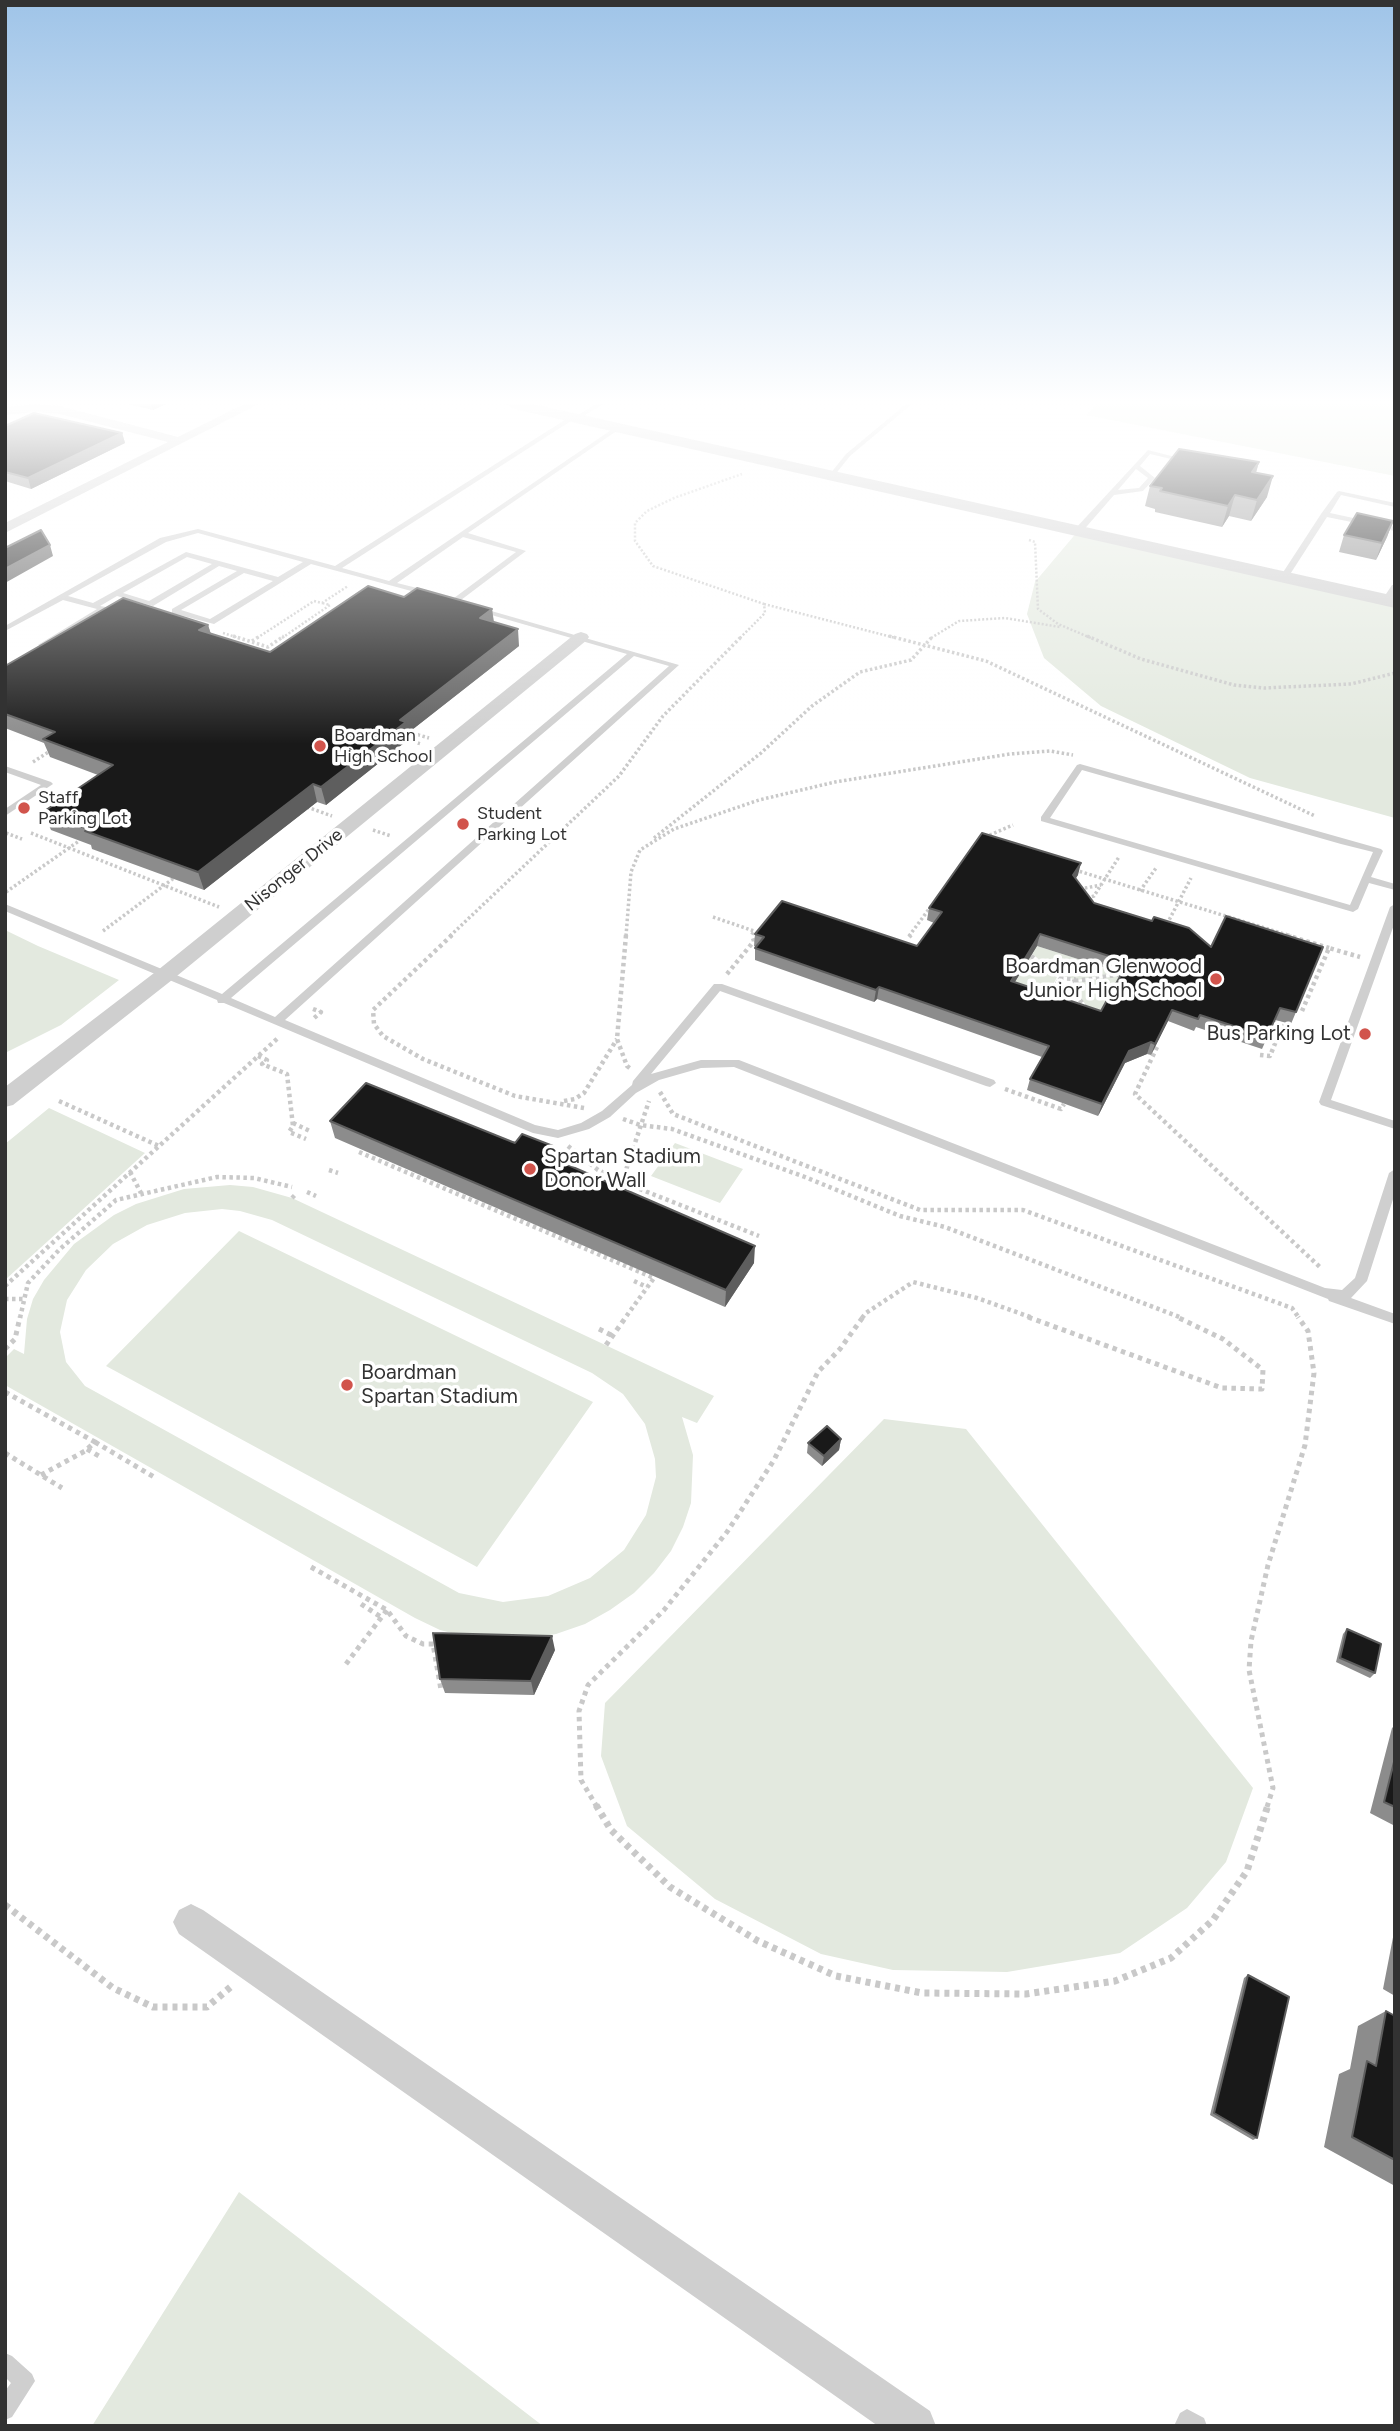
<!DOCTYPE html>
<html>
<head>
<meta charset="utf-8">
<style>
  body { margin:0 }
  #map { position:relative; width:1400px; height:2431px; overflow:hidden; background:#fff; font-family:Figtree,sans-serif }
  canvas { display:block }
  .frame { position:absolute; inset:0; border:7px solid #323232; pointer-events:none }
</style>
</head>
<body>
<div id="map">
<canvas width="1400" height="2431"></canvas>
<div class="frame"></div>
</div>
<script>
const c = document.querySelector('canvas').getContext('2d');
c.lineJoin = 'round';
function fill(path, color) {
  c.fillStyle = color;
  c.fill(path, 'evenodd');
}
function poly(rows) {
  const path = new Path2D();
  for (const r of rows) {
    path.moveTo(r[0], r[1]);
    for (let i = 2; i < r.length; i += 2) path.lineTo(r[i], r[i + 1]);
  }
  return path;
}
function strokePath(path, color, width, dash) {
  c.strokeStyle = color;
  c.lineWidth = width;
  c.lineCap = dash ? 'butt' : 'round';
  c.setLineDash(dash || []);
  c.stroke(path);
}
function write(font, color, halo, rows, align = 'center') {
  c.font = font + ' Figtree,sans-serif';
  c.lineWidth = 7;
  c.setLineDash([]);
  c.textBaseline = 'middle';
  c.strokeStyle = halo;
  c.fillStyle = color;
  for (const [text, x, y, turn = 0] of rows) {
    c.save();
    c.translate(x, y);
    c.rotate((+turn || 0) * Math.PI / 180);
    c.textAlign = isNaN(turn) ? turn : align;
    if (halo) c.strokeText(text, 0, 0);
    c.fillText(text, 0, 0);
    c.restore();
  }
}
const green = poly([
  [1097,404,1395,404,1395,476,1086,415],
  [1078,531,1395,602,1395,818,1250,778,1101,706,1044,658,1027,614,1035,582],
  [5,930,38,946,119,980,61,1025,5,1053],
  [1037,946,1119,972,1077,980,1060,975,1032,954],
  [1030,958,1057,977,1054,983,1010,990],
  [1123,975,1098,1022,1075,990,1078,982],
  [49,1108,145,1153,5,1280,5,1144],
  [675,1143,743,1169,720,1203,651,1176],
  [230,1185,253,1187,292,1198,714,1396,697,1423,682,1417,693,1455,691,1503,683,1527,671,1551,654,1573,634,1593,610,1610,585,1624,556,1634,527,1639,468,1637,440,1630,415,1618,5,1385,5,1358,14,1349,24,1354,27,1319,33,1299,44,1280,74,1244,114,1215,136,1204,184,1189],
  [222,1209,240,1211,272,1220,592,1373,623,1394,645,1424,655,1459,656,1477,646,1515,624,1550,590,1578,548,1596,503,1602,459,1593,85,1386,66,1362,60,1332,67,1300,86,1270,113,1244,147,1225,185,1213],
  [239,1231,593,1402,477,1567,106,1366],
  [884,1419,966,1429,1253,1788,1226,1862,1187,1908,1120,1953,1007,1972,893,1970,821,1954,715,1899,627,1826,601,1756,605,1703],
  [239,2192,543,2426,92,2426]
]);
const pathFar4 = poly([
  [1029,540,1035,542,1038,609,1058,624,1091,638],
  [764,604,896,638],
  [223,633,239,638],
  [257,638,314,601,322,603,348,586],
  [282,638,330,605,322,603],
  [740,638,765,613,764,604,653,566,635,541,635,523,647,511,674,498,742,474],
  [931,638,959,621,1005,618,1060,627]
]);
const pathFar3 = poly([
  [233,636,268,647,284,636],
  [889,636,986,661,1315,816],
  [1087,636,1141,659,1234,685,1264,688,1351,684,1395,673],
  [252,641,260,636],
  [408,732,429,738],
  [408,740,421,744],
  [33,762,50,751],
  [307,807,332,816],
  [373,830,391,836],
  [6,833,22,839],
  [31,833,219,907],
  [985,837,1013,825],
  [654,838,761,753,812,706,860,672,911,660,933,636],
  [1075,870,1291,936],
  [1080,889,1101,885],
  [1140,891,1156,868],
  [6,892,79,841],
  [1087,898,1094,896,1119,857],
  [713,917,754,931,751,936],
  [1167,924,1191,878],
  [103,931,174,878],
  [450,936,619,776,663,716,742,636],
  [626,936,631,872,640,850,674,829,759,800,835,782,1010,754,1050,751,1073,755],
  [909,936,932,905]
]);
const pathFar2 = poly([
  [452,935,373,1010,374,1024,383,1036,423,1059,515,1096,584,1108],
  [626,935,617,1039,627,1066,631,1069],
  [1286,935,1329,948],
  [909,937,911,935],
  [1031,956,1060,978],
  [727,974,754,941,752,935],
  [1060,978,1074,979,1076,985,1069,989,1062,988,1057,984,1060,978],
  [1075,981,1124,974],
  [1030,989,1057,984],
  [1071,989,1088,1010],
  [313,1009,321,1012,313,1019],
  [1302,1011,1329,948,1360,957],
  [1157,1047,1135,1094,1322,1269],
  [1260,1055,1270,1056,1282,1026,1274,1023],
  [258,1056,267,1060,262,1064,287,1074,293,1126,289,1132,306,1139],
  [1005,1089,1061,1109,1064,1104],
  [660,1092,673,1114,920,1210,1023,1210,1292,1308,1299,1318],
  [59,1101,159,1146],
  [564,1101,575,1099,584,1093,617,1039],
  [623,1119,640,1125,672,1129,805,1177,900,1216,945,1227,1182,1318],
  [293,1123,312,1132],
  [568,1146,598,1170,622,1182,759,1236],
  [359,1152,654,1278,625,1318],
  [329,1170,338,1173],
  [130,1172,141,1193],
  [622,1182,649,1101],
  [307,1192,316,1196],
  [292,1198,295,1195],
  [634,1281,647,1287],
  [5,1286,278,1038],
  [5,1299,24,1299],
  [20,1318,28,1283,60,1249,116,1200,217,1177,254,1178,292,1187],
  [862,1318,866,1313,913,1282,977,1298,1033,1318]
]);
const pathFar1 = poly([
  [1028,1317,1222,1388,1262,1389,1263,1370,1223,1339,1177,1317],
  [599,1329,613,1336],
  [606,1345,626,1317],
  [5,1349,15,1339,20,1317],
  [5,1392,95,1442,85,1451,41,1475],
  [95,1442,154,1477],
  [87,1449,99,1456],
  [5,1453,62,1488],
  [311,1567,387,1610,406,1636,423,1644,433,1644],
  [361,1604,381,1617],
  [438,1644,433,1644,441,1690],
  [346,1664,387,1610],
  [597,1807,581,1780,579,1711,588,1685,664,1610,727,1532,774,1460,818,1372,840,1349,863,1317],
  [1267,1807,1273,1788,1249,1670,1251,1641,1268,1565,1305,1445,1314,1373,1308,1331,1298,1317]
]);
const path = poly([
  [596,1805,611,1830,670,1887,758,1941,836,1976,922,1993,1026,1994,1115,1981,1171,1958,1213,1920,1247,1871,1268,1805],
  [5,1905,113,1988,153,2007,207,2007,233,1985]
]);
const service = poly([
  [596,404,603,404,579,419,574,419,342,568,389,581,617,426,621,426,621,428,468,533,526,551,457,603,450,601,516,552,463,537,397,583,433,592,433,596,430,596,311,564,214,624,172,613,172,609,237,571,219,566,153,606,117,596,100,606,106,607,106,611,45,647,38,645,97,609,63,600,5,631,5,626,160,538,198,529,335,566,571,416,576,416,596,404],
  [198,533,303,562,278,577,186,552,93,603,68,596,166,542,198,533],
  [187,557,212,564,149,601,123,593,187,557],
  [244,573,273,581,210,619,181,610,244,573],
  [906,404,912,404,850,456,834,476,830,476,830,474,846,454,906,404],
  [1148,450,1191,461,1188,463,1150,454,1140,466,1155,478,1143,491,1114,495,1081,533,1075,533,1075,529,1148,450],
  [1136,469,1148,478,1139,488,1118,490,1136,469],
  [1339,491,1395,503,1395,507,1341,495,1330,513,1395,527,1395,531,1327,517,1287,579,1281,579,1280,577,1321,514,1337,492,1339,491],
  [1392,585,1395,585,1395,593,1389,602,1383,602,1382,600,1392,585],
  [474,606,679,665,285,1020,535,1125,558,1130,581,1123,602,1111,632,1085,633,1081,714,984,722,984,994,1080,996,1083,990,1087,986,1086,720,991,651,1074,701,1060,739,1060,1325,1288,1342,1290,1355,1278,1389,1173,1395,1169,1395,1193,1367,1281,1351,1298,1395,1314,1395,1324,1329,1301,1328,1299,734,1067,701,1068,659,1080,636,1093,610,1117,589,1129,558,1138,533,1133,224,1003,218,1003,217,1000,5,911,5,904,222,994,627,654,474,610,474,606],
  [634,656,669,666,275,1017,231,998,634,656],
  [1080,764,1381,849,1383,851,1371,877,1395,884,1395,890,1369,883,1358,909,1353,912,1041,821,1041,817,1077,765,1080,764],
  [1082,770,1341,844,1373,852,1350,905,1050,818,1082,770],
  [5,766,51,782,53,784,5,816,5,809,41,785,5,772,5,766],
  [1395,904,1395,922,1331,1100,1395,1121,1395,1129,1321,1105,1319,1102,1390,907,1395,904],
  [5,2353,12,2356,32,2374,35,2381,12,2417,5,2420,5,2391,11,2383,5,2377,5,2353],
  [1187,2409,1204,2418,1207,2426,1174,2426,1180,2413,1187,2409]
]);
const minor = poly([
  [37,404,60,406,178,437,244,404,259,404,5,533,5,523,168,442,60,414,37,412,5,415,5,407,37,404],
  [581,632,587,634,589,637,587,640,172,980,13,1105,5,1107,5,1087,158,970,575,634,581,632],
  [191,1904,203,1910,930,2411,936,2426,878,2426,179,1934,173,1922,179,1910,191,1904]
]);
const tertiary = poly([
  [506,404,533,404,1395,596,1395,608,514,409,506,404]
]);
const wall = poly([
  [128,404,166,404,153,410],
  [5,426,122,433,125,443,31,489,5,481],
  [1259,462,1256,473,1267,497,1251,521,1229,516,1222,527,1155,512,1155,509,1145,506,1150,486],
  [1393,521,1387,537,1376,560,1339,552,1344,535],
  [492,609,494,622,519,646,408,733,409,739,326,805,317,802,204,890,92,849,91,845,51,830,43,812,98,775,50,757,44,743,5,728,5,666,208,625,211,634,270,652],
  [1078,875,1075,879,1094,903,1211,947,1323,947,1291,1024,1275,1020,1262,1049,1196,1027,1194,1031,1168,1021,1151,1055,1147,1054,1125,1063,1098,1116,1027,1090,1030,1079,1042,1057,877,999,874,1002,755,960,755,948,756,947,754,946,755,934,917,946,934,923,927,920,929,908],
  [1037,946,1122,973,1101,1011,1015,982],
  [330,1121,553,1146,554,1159,754,1263,725,1307,335,1138],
  [841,1439,839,1450,822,1466,807,1453,808,1443],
  [1347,1629,1375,1673,1370,1678,1336,1662,1343,1634],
  [555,1650,534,1695,445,1693,440,1679],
  [1395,1725,1395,1826,1370,1813,1392,1728],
  [1395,1927,1395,1996,1383,1989],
  [1248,1975,1257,2138,1253,2140,1210,2115,1244,1978],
  [1386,2011,1395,2016,1395,2186,1324,2147,1339,2074,1350,2069,1358,2026]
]);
const shadedWall = poly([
  [151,404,166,404,153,410],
  [122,433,125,443,31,489,28,478],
  [1259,462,1253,482,1252,472],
  [1273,476,1267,497,1251,521,1257,500],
  [1235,495,1229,516,1222,527,1228,506],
  [1393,521,1387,537,1376,560,1382,543],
  [50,545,53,556,5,583,5,569],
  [492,609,494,625,480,618],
  [208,625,213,641,199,630],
  [518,629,519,646,408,733,409,739,326,805,321,787,400,720],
  [313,784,317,802,204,890,198,872],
  [1081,863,1078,875,1070,887,1073,875],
  [1040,934,1037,946,1008,993,1011,981],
  [879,987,877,999,874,1002,876,990],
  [1172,1010,1168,1021,1151,1055,1155,1044],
  [1151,1042,1147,1054,1125,1063,1098,1116,1102,1104,1129,1051],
  [553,1146,555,1164,545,1155],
  [755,1246,754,1263,725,1307,726,1290],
  [841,1439,839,1450,822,1466,824,1456],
  [552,1636,555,1650,534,1695,531,1681]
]);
const building = poly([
  [34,413,122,433,28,478,5,472,5,426,34,413],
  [1179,449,1259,462,1252,472,1273,476,1257,500,1235,495,1228,506,1160,491,1162,488,1150,486,1179,449],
  [1357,513,1393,521,1382,543,1344,535,1357,513],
  [41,530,50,545,5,569,5,548,41,530],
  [368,586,404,597,417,588,492,609,480,618,518,629,400,720,406,722,321,787,313,784,198,872,85,831,88,829,43,812,113,765,43,739,55,732,5,714,5,666,123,598,208,625,199,630,270,652,368,586],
  [982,833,1081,863,1073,875,1094,903,1152,921,1154,917,1189,928,1211,947,1226,916,1323,947,1296,1012,1280,1008,1267,1037,1200,1015,1198,1019,1172,1010,1155,1044,1151,1042,1129,1051,1102,1104,1030,1079,1049,1046,879,987,876,990,755,948,764,937,755,934,782,901,917,946,942,912,929,908,982,833],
  [1040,934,1128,962,1101,1011,1011,981,1040,934],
  [366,1083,515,1143,522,1134,553,1146,545,1155,755,1246,726,1290,330,1121,366,1083],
  [827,1426,841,1439,824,1456,808,1443,827,1426],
  [1347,1629,1381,1644,1375,1673,1340,1658,1347,1629],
  [433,1633,552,1636,531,1681,440,1679,433,1633],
  [1395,1758,1395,1807,1384,1802,1395,1758],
  [1248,1975,1289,1997,1257,2138,1214,2113,1248,1975],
  [1386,2011,1395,2016,1395,2160,1352,2137,1367,2061,1376,2066,1386,2011]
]);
const markers = [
  [320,746,7,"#d1544c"],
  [24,808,7,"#d1544c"],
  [463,824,7,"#d1544c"],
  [1216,979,7,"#d1544c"],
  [1365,1034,7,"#d1544c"],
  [530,1169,7,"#d1544c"],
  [347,1385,7,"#d1544c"]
];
const farPoinames = [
  ["Boardman",334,736],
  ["High School",334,757],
  ["Staff",38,798],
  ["Parking Lot",38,819],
  ["Student",477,814],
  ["Parking Lot",477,835]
];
const farStreetnames = [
  ["Nisonger Drive",294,870,-39]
];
const poiNames = [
  ["Boardman Glenwood",1202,967],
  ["Junior High School",1202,991],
  ["Bus Parking Lot",1351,1034],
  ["Spartan Stadium",544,1157,"left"],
  ["Donor Wall",544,1181,"left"],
  ["Boardman",361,1373,"left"],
  ["Spartan Stadium",361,1397,"left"]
];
fill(green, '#e3e9df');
strokePath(pathFar4, '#c9c9c9', 2.5, [2, 2]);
strokePath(pathFar3, '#c9c9c9', 3.5, [2.5, 2.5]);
strokePath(pathFar2, '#c9c9c9', 4.5, [3.5, 3.5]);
strokePath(pathFar1, '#c9c9c9', 5, [4.5, 4.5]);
strokePath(path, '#c9c9c9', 7, [5, 5]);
fill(service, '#cfcfcf');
fill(minor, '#cfcfcf');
fill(tertiary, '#cfcfcf');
fill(wall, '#8c8c8c');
fill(shadedWall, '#5e5e5e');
fill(building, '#191919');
strokePath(building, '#5e5e5e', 2);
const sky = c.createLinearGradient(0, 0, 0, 744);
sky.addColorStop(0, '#9fc4e8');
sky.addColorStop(0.54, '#fff');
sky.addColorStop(1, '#ffffff00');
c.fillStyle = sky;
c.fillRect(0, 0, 1400, 744);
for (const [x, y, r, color] of markers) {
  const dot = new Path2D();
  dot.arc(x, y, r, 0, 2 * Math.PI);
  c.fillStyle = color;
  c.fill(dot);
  strokePath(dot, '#fff', 2.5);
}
write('18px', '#323232', '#fff', farPoinames, 'left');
write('18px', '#323232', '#fff', farStreetnames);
write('21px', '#323232', '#fff', poiNames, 'right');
</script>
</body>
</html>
